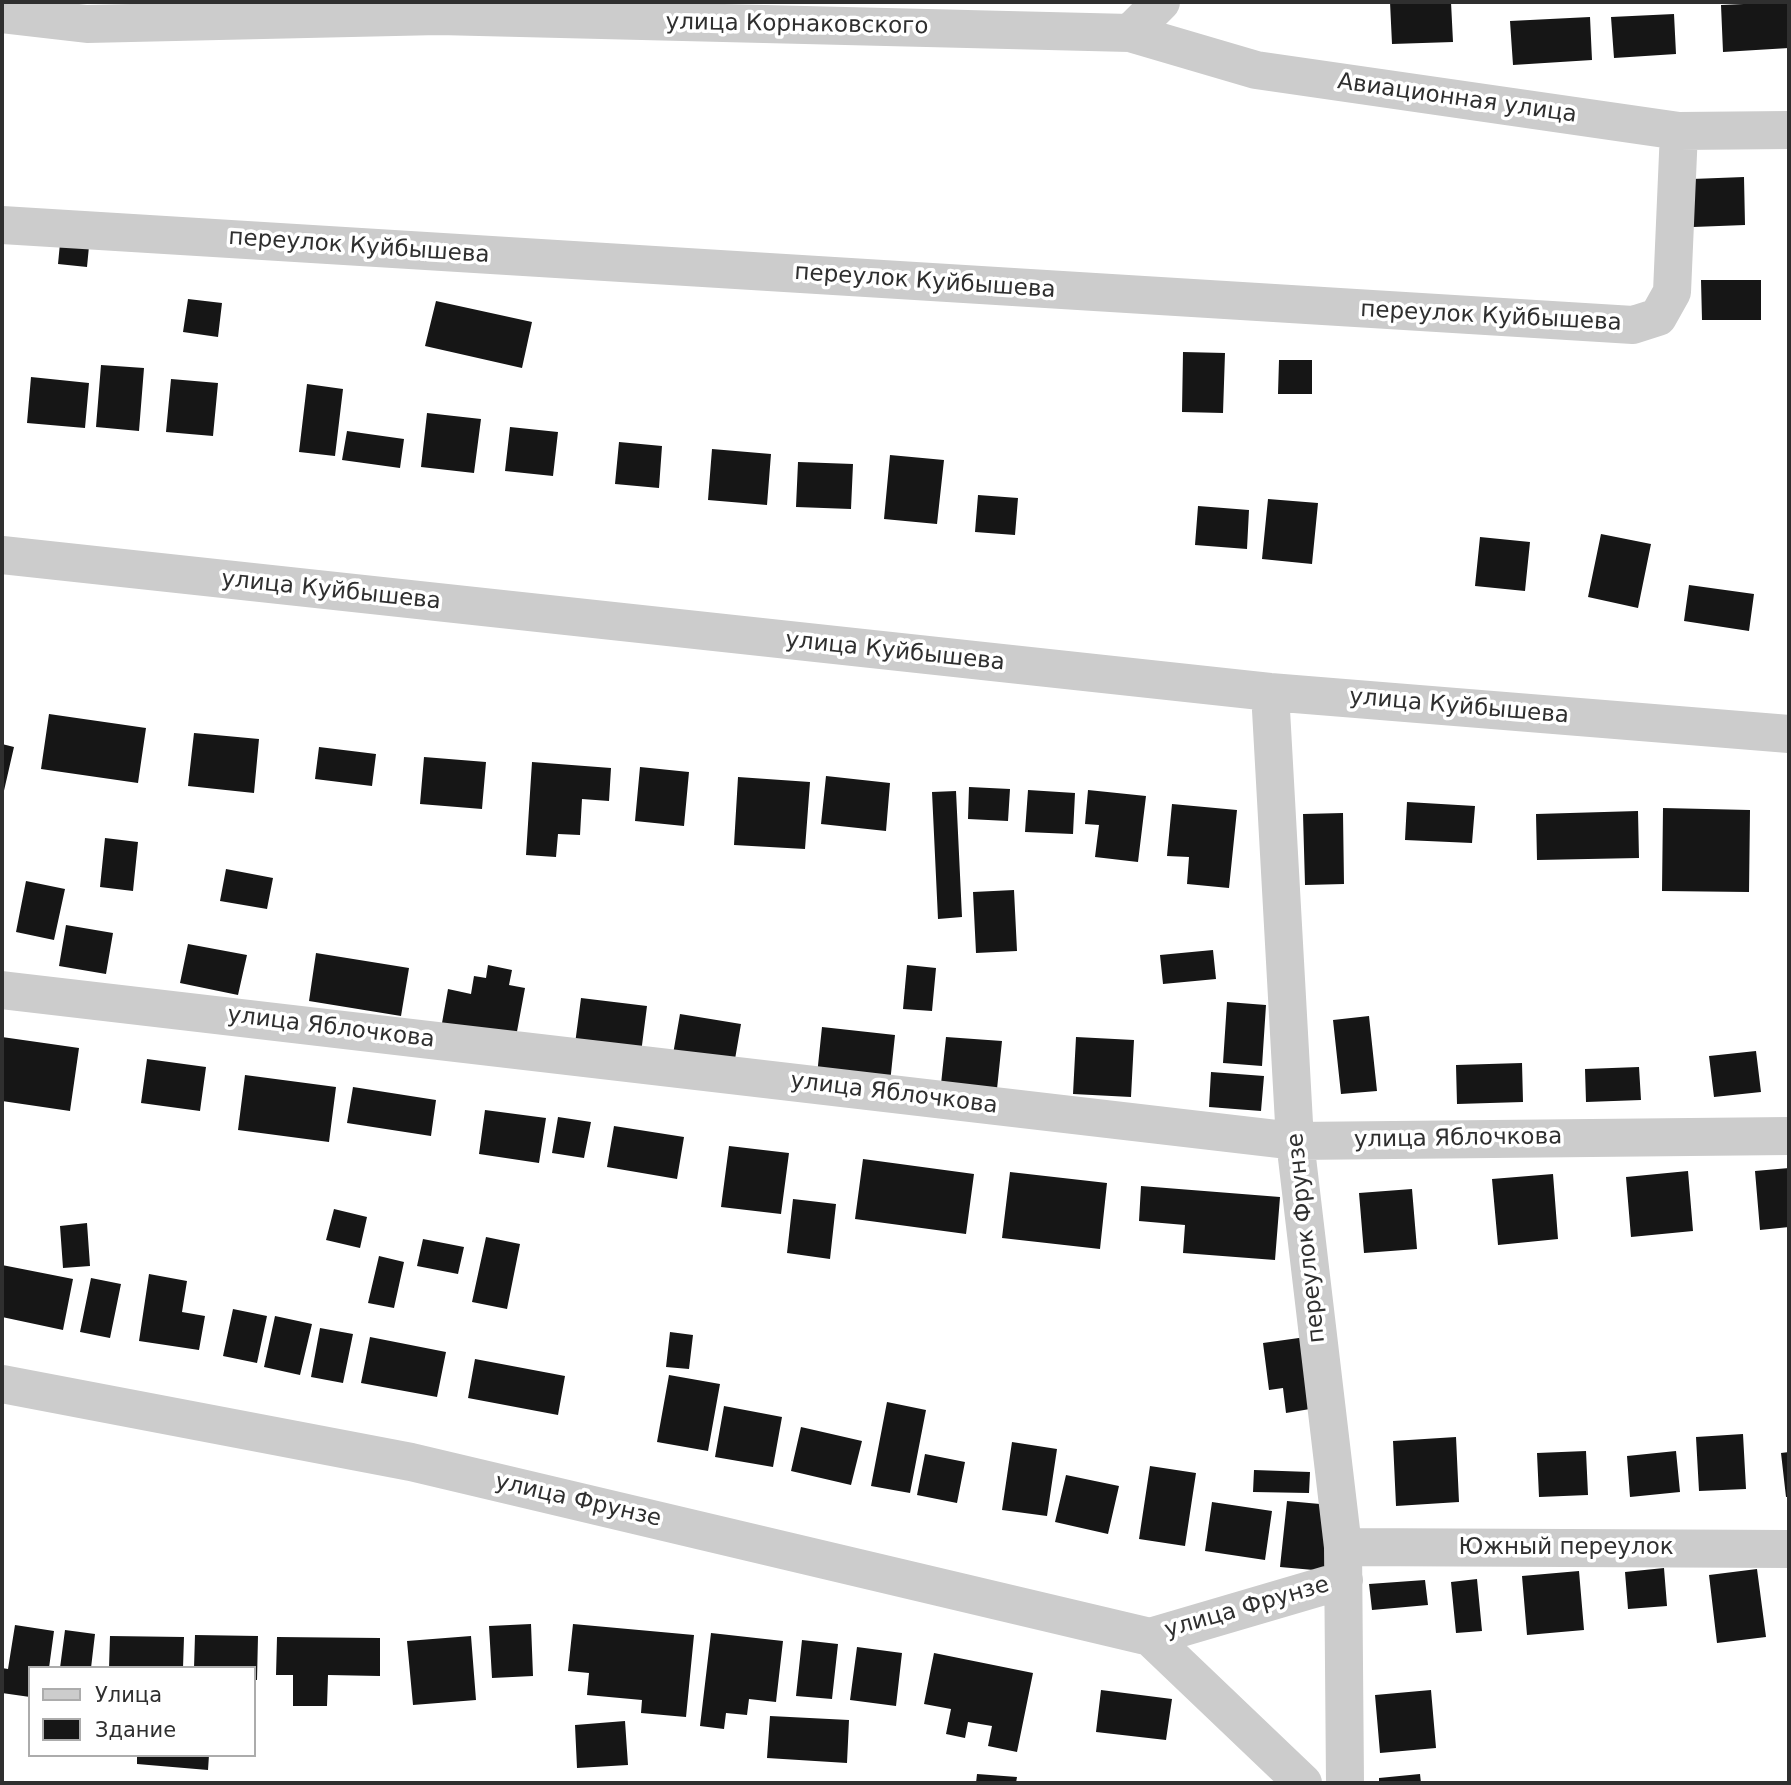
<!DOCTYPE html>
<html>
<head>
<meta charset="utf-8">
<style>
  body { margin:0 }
  #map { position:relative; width:1791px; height:1785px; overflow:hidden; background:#fff; font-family:"DejaVu Sans",sans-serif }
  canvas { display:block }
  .frame { position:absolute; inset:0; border:4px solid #2f2f2f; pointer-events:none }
  .legend { position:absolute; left:28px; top:1666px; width:228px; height:91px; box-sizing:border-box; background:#fff; border:2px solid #acacac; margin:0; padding:9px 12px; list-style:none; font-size:21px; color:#2f2f2f }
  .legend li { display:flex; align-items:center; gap:14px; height:35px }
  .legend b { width:35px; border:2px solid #acacac }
</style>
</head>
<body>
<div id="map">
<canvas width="1791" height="1785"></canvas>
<div class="frame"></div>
<ul class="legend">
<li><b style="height:9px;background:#ccc"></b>Улица</li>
<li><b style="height:19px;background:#161616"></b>Здание</li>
</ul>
</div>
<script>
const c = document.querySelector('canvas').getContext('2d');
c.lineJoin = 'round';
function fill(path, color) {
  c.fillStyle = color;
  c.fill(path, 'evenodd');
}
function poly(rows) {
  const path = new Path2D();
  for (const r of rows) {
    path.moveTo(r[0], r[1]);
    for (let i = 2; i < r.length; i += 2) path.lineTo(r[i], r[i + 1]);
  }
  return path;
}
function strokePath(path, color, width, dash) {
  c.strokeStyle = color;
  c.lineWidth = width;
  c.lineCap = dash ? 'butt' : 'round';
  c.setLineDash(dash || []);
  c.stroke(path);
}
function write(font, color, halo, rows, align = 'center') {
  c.font = font + ' "DejaVu Sans",sans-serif';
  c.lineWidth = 7;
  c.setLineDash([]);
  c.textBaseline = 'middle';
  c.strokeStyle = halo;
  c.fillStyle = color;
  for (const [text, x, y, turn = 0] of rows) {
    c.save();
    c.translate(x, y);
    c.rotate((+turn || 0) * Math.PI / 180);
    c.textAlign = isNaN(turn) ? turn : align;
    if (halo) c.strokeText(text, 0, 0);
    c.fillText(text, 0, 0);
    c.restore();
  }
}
const building = poly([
  [1390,2,1451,2,1453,42,1392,44],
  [1789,2,1789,48,1723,52,1721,5],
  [1674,14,1676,54,1614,58,1611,17],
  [1590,17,1592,60,1513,65,1510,21],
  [1744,177,1745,225,1693,227,1692,179],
  [61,233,90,236,87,267,58,264],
  [1701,280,1761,280,1761,320,1702,320],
  [188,299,222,303,218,337,183,332],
  [436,301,532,322,522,368,425,346],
  [1183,352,1225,353,1223,413,1182,412],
  [1279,360,1312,360,1312,394,1278,394],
  [101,365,144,368,139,431,96,427],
  [31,377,89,383,85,428,27,423],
  [171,379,218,383,213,436,166,432],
  [307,384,343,389,335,456,299,452],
  [427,413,481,419,474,473,421,467],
  [510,427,558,432,553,476,505,471],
  [347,431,404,439,400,468,342,460],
  [619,442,662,446,659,488,615,484],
  [712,449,771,454,767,505,708,500],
  [890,455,944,460,937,524,884,519],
  [798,462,853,464,851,509,796,507],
  [978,495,1018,498,1015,535,975,532],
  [1268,499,1318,503,1312,564,1262,559],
  [1198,506,1249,510,1247,549,1195,545],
  [1601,534,1651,544,1638,608,1588,597],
  [1480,537,1530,542,1525,591,1475,586],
  [1689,585,1754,594,1749,631,1684,621],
  [49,714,146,728,138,783,41,769],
  [194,733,259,739,254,793,188,786],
  [2,744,14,747,3,795,2,795],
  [319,747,376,754,372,786,315,779],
  [424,757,486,762,482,809,420,804],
  [532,762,611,768,609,801,582,799,580,835,558,834,556,857,526,855],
  [640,767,689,772,684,826,635,821],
  [826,776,890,783,886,831,821,824],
  [738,777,810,782,805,849,734,845],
  [969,787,1010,789,1008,821,968,819],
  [1028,790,1075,793,1073,834,1025,832],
  [1088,790,1146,796,1138,862,1095,857,1099,825,1085,824],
  [956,791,962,917,938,919,932,792],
  [1407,802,1475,806,1472,843,1405,840],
  [1172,804,1237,810,1229,888,1187,884,1189,857,1167,856],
  [1663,808,1750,810,1749,892,1662,891],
  [1638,811,1639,858,1537,860,1536,814],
  [1343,813,1344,884,1305,885,1303,814],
  [105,838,138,842,133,891,100,887],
  [226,869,273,878,267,909,220,901],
  [26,881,65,889,54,940,16,932],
  [1014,890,1017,951,976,953,973,892],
  [66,925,113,933,106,974,59,966],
  [188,944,247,955,238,995,180,983],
  [1213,950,1216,979,1163,984,1160,955],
  [316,953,409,968,401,1016,309,1001],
  [488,965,512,970,509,985,525,988,516,1037,442,1023,448,989,471,994,474,976,486,978],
  [907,965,936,968,932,1011,903,1009],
  [581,998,647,1006,641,1053,575,1044],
  [1227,1002,1266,1005,1262,1066,1223,1063],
  [680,1014,741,1024,733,1071,672,1060],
  [1369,1016,1377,1091,1341,1094,1333,1020],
  [822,1027,895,1035,890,1083,817,1075],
  [2,1037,79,1048,70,1111,2,1101],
  [946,1037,1002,1041,997,1089,941,1084],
  [1076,1037,1134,1040,1131,1097,1073,1094],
  [1756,1051,1761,1092,1714,1097,1709,1056],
  [147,1059,206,1067,200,1111,141,1103],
  [1522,1063,1523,1102,1457,1104,1456,1065],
  [1639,1067,1641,1100,1586,1102,1585,1069],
  [1211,1072,1264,1076,1261,1111,1209,1107],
  [245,1075,336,1087,329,1142,238,1130],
  [353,1087,436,1100,431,1136,347,1123],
  [485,1110,546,1118,539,1163,479,1154],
  [558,1117,591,1122,584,1158,552,1153],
  [614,1126,684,1137,677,1179,607,1167],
  [729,1146,789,1153,781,1214,721,1207],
  [863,1159,974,1174,966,1234,855,1219],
  [1789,1168,1789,1227,1760,1230,1755,1171],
  [1688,1171,1693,1231,1631,1237,1626,1177],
  [1010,1172,1107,1183,1100,1249,1002,1238],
  [1553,1174,1558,1239,1498,1245,1492,1179],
  [1141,1186,1280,1197,1275,1260,1183,1253,1185,1225,1139,1221],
  [1412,1189,1417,1249,1364,1253,1359,1193],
  [793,1199,836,1204,830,1259,787,1253],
  [334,1209,367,1217,360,1248,326,1240],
  [87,1223,90,1266,63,1268,60,1226],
  [486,1237,520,1244,507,1309,472,1302],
  [423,1239,464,1247,458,1274,417,1266],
  [379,1256,404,1262,394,1308,368,1303],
  [2,1265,73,1279,63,1330,2,1317],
  [149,1274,187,1281,182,1312,205,1316,199,1350,139,1341],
  [91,1278,121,1284,110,1338,80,1332],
  [233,1309,267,1316,257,1363,223,1356],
  [275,1316,312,1324,300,1375,264,1367],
  [320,1328,353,1334,343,1383,311,1377],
  [670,1332,693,1335,689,1369,666,1367],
  [370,1337,446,1352,437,1397,361,1383],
  [1306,1337,1316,1408,1286,1413,1283,1388,1269,1390,1263,1343],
  [475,1359,565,1376,558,1415,468,1398],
  [669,1375,720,1384,708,1451,657,1442],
  [887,1402,926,1410,910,1493,871,1486],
  [724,1406,782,1417,773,1467,715,1457],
  [801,1427,862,1441,851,1485,791,1471],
  [1743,1434,1746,1489,1699,1491,1696,1437],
  [1456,1437,1459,1502,1396,1506,1393,1441],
  [1012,1442,1057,1449,1047,1516,1002,1510],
  [1586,1451,1588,1495,1539,1497,1537,1453],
  [1676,1451,1680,1492,1630,1497,1627,1456],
  [1789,1452,1789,1497,1786,1497,1781,1453],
  [925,1454,965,1462,957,1503,917,1495],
  [1150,1466,1196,1473,1185,1546,1139,1539],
  [1254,1470,1310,1472,1309,1493,1253,1492],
  [1066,1475,1119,1486,1108,1534,1055,1522],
  [1287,1501,1331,1505,1325,1571,1280,1567],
  [1212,1502,1272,1511,1265,1560,1205,1551],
  [1664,1568,1667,1606,1628,1609,1625,1572],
  [1757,1569,1766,1637,1717,1643,1709,1575],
  [1579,1571,1584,1630,1527,1635,1522,1576],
  [1477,1579,1482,1631,1456,1633,1451,1582],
  [1425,1580,1428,1605,1372,1610,1369,1584],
  [531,1624,533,1676,492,1678,489,1626],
  [573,1624,694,1635,686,1717,641,1713,642,1700,587,1695,589,1673,568,1671],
  [15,1625,54,1631,49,1668,30,1668,30,1697,2,1693,2,1668,8,1669],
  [65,1630,95,1634,91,1668,60,1668],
  [711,1633,783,1641,776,1702,749,1699,747,1715,726,1713,724,1729,700,1726],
  [195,1635,258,1636,257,1680,254,1680,254,1668,194,1668],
  [110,1636,184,1637,183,1668,109,1668],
  [471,1636,476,1700,413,1705,407,1641],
  [277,1637,380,1638,380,1676,328,1675,327,1706,293,1706,293,1675,276,1675],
  [802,1640,838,1644,832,1699,796,1696],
  [857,1647,902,1653,896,1706,850,1700],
  [934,1653,1033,1673,1017,1752,988,1746,992,1726,968,1722,965,1738,946,1734,951,1709,924,1704],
  [1101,1690,1172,1699,1166,1740,1096,1732],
  [1431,1690,1436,1748,1380,1753,1375,1695],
  [770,1716,849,1720,847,1763,767,1758],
  [625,1721,628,1765,577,1768,575,1725],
  [137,1755,209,1755,208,1770,137,1764],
  [977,1774,1017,1777,1016,1783,976,1783],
  [1420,1774,1421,1783,1379,1783,1379,1778]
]);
const street = poly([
  [2,14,87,24,439,16,1130,33,1256,70,1679,131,1789,130],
  [1130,33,1161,2],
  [2,225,1633,325,1658,317,1672,292,1679,131],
  [2,555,1270,692,1789,734],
  [1270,692,1295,1141,1343,1547,1345,1783],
  [2,990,1295,1141,1789,1136],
  [2,1384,411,1462,1150,1637,1303,1783],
  [1343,1547,1789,1549],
  [1150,1637,1344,1580]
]);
const streetNames = [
  ["улица Корнаковского",797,25,1],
  ["Авиационная улица",1457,99,8],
  ["переулок Куйбышева",359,247,4],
  ["переулок Куйбышева",925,282,4],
  ["переулок Куйбышева",1491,317,3],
  ["улица Куйбышева",331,591,6],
  ["улица Куйбышева",895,652,6],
  ["улица Куйбышева",1459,707,5],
  ["улица Яблочкова",331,1028,7],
  ["улица Яблочкова",894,1094,7],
  ["улица Яблочкова",1458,1139,-1],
  ["переулок Фрунзе",1307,1238,-96],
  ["улица Фрунзе",578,1501,13],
  ["Южный переулок",1566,1548],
  ["улица Фрунзе",1247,1608,-16]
];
fill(building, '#161616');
strokePath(street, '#ccc', 38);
write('23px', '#2f2f2f', '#fff', streetNames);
</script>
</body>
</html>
